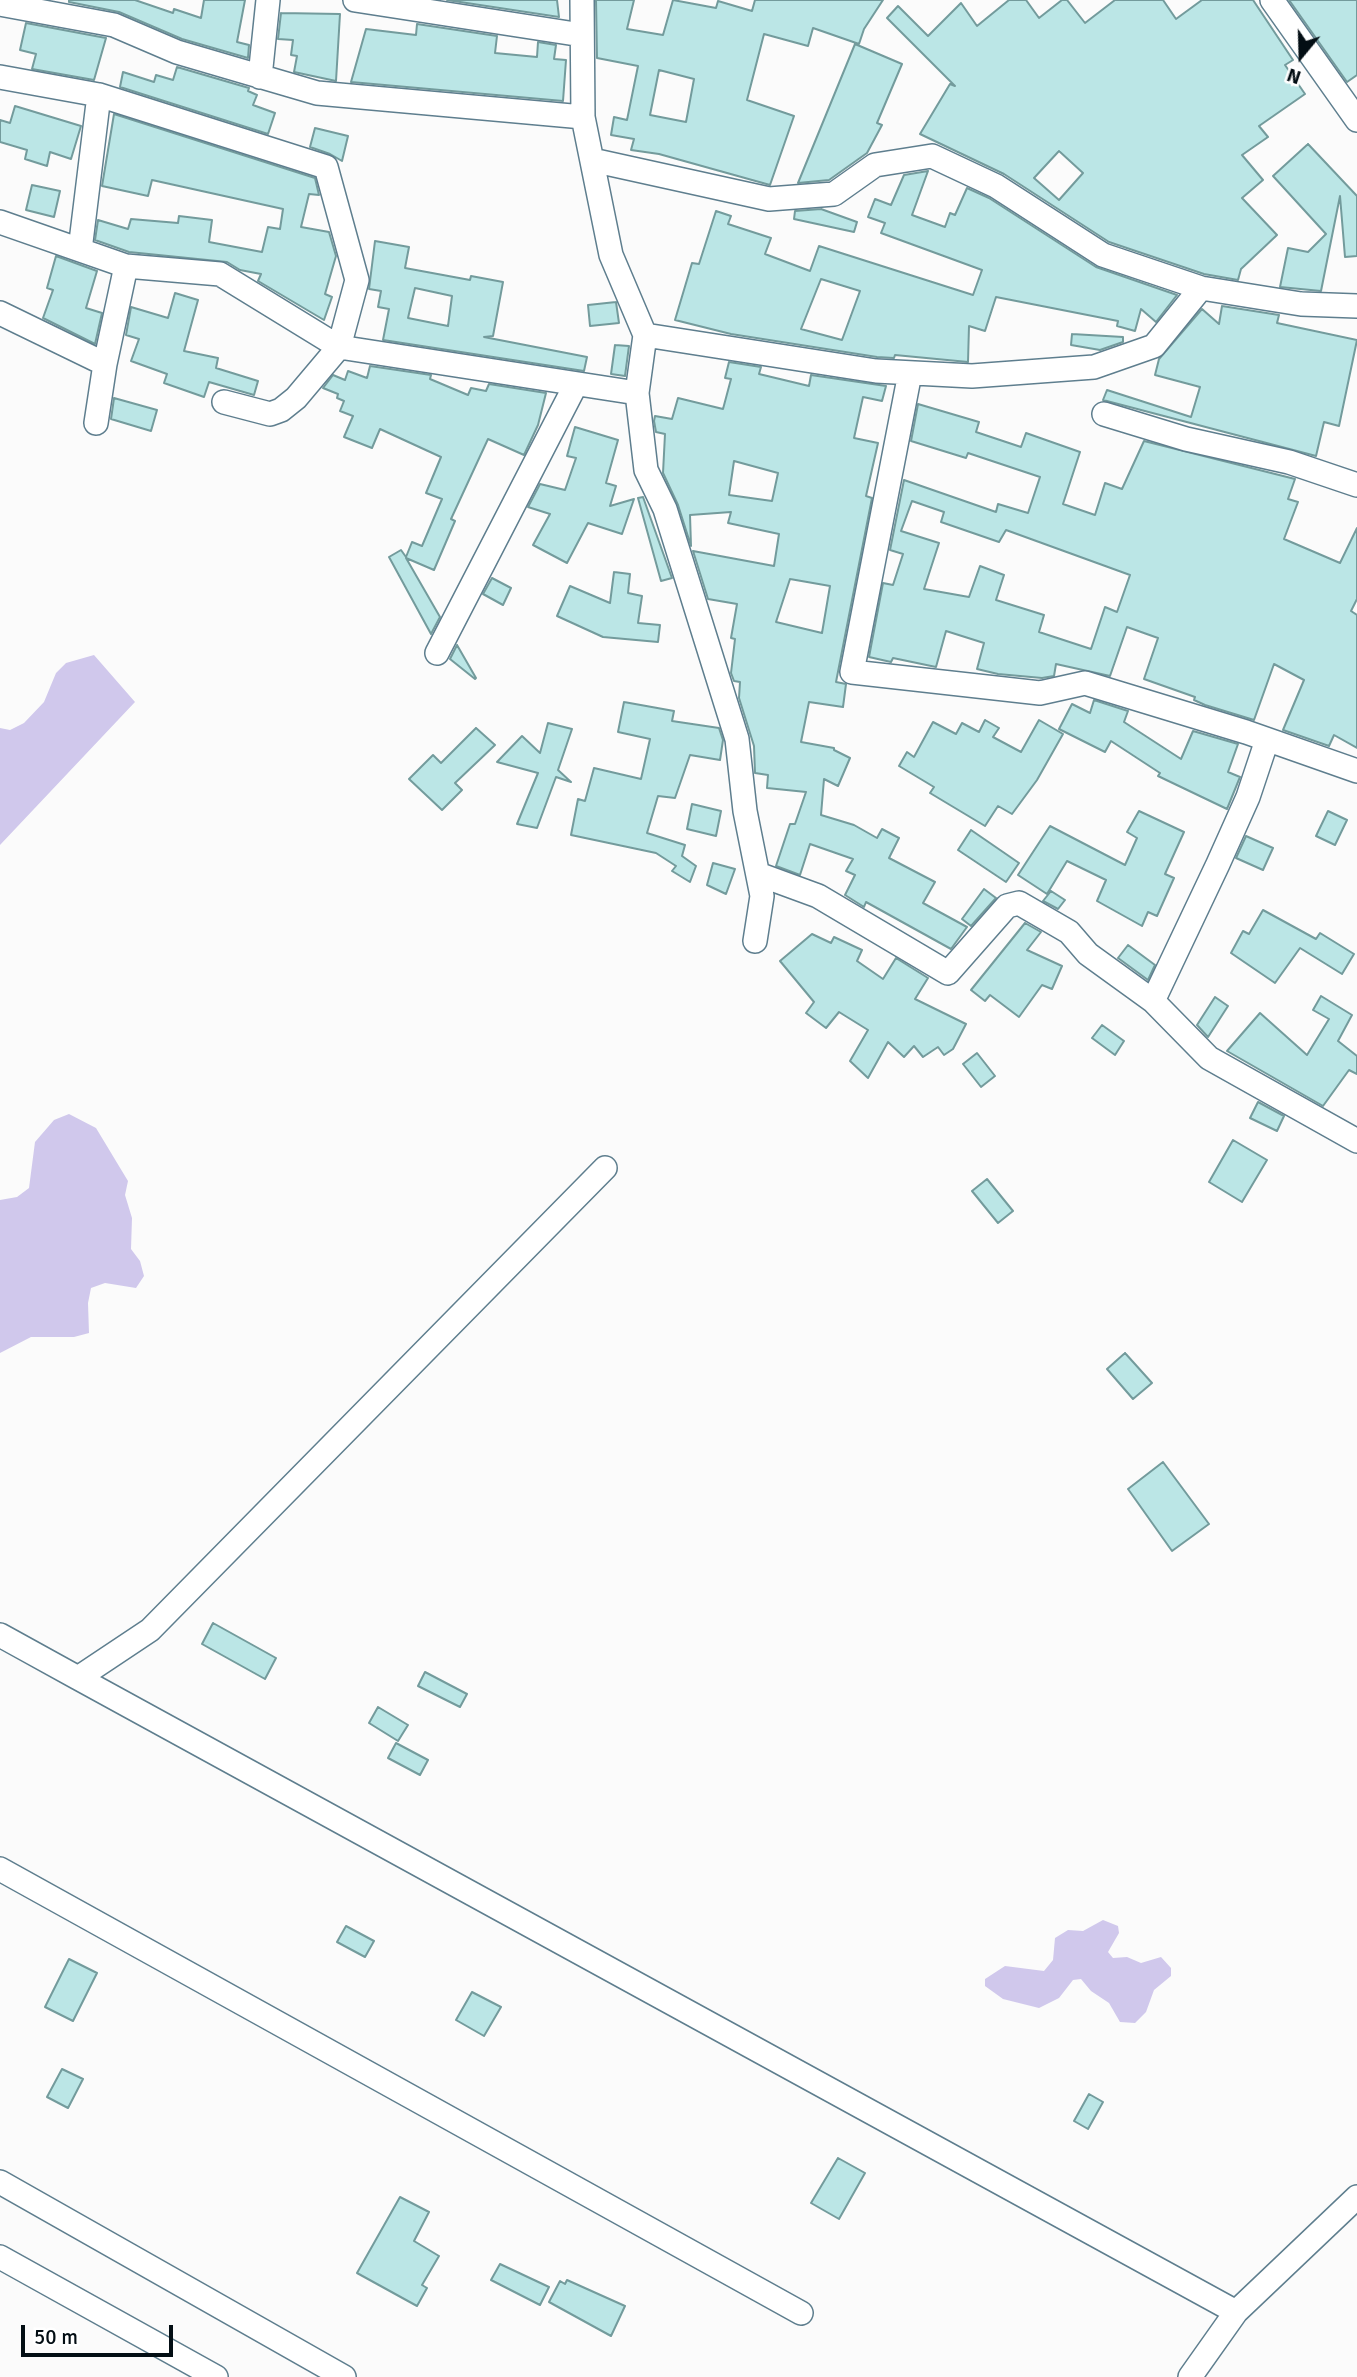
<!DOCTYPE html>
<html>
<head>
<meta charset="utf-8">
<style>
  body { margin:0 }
  #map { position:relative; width:1357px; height:2377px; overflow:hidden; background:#fbfbfb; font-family:Signika,sans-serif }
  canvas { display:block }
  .north { position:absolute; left:1266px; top:21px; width:70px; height:70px; -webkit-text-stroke:5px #fff; paint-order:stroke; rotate:199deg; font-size:19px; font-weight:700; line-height:28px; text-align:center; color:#030e14 }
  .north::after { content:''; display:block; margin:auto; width:24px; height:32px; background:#030e14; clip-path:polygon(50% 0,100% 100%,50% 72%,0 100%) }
  .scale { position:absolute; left:21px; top:2325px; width:152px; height:32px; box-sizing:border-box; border:4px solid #030e14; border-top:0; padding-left:9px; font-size:21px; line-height:24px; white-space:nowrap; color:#030e14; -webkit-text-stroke:5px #fff; paint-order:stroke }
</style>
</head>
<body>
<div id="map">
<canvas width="1357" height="2377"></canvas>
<div class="north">N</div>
<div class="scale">50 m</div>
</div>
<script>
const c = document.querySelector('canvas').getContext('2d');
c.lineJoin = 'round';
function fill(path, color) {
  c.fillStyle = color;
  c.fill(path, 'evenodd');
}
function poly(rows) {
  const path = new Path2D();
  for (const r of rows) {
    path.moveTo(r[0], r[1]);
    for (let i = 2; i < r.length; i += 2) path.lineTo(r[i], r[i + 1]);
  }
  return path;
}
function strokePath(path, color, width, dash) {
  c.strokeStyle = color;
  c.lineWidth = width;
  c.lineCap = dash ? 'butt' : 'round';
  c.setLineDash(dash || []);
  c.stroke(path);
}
const water = poly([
  [94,655,135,702,0,845,0,728,10,730,24,723,44,702,56,673,66,663],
  [69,1114,96,1128,128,1181,125,1195,132,1218,131,1249,140,1261,144,1276,136,1288,105,1283,91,1288,88,1303,89,1333,74,1337,31,1337,0,1353,0,1200,17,1197,29,1188,35,1142,54,1120],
  [1103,1920,1118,1926,1119,1933,1108,1952,1113,1958,1127,1957,1141,1963,1161,1957,1171,1968,1171,1976,1154,1990,1146,2012,1135,2023,1120,2022,1109,2003,1091,1991,1081,1979,1073,1980,1059,1998,1039,2008,1003,1999,985,1986,985,1979,1005,1966,1044,1971,1053,1960,1055,1938,1068,1930,1083,1931]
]);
const building = poly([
  [69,0,135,0,173,13,174,9,201,18,204,0,245,0,237,42,249,45,248,58,182,39,119,12,69,2,69,0],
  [447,0,557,0,559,17,447,0],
  [596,0,634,0,627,29,663,35,673,0,716,8,718,1,752,11,755,0,883,0,864,29,859,44,813,28,808,46,764,34,747,100,794,116,770,185,659,154,631,150,634,139,611,135,614,117,627,120,638,66,597,58,596,0],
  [659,70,694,79,686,122,650,115,659,70],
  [1009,0,1026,0,1039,18,1062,0,1067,0,1085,23,1115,0,1163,0,1176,19,1202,0,1253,0,1293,60,1285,65,1305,94,1259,126,1268,137,1242,155,1263,180,1242,198,1277,235,1241,269,1238,280,1204,274,1109,242,1004,174,920,134,950,84,955,86,887,18,898,6,928,36,961,3,977,26,1009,0],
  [1059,151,1083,173,1059,200,1034,178,1059,151],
  [1289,0,1357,0,1357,75,1347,82,1289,0],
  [281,13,340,14,336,81,294,72,297,56,291,55,293,40,278,39,281,13],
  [26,23,106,38,94,80,32,69,36,54,20,50,26,23],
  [417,24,497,36,495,53,537,57,538,42,556,45,554,59,566,60,563,101,351,82,366,29,416,35,417,24],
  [855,44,902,64,877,123,882,125,867,153,829,180,798,183,855,44],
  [177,67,249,88,248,91,257,95,253,105,275,113,268,134,120,87,123,72,154,82,156,75,173,80,177,67],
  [15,106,81,126,71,159,50,152,47,166,25,159,27,150,0,142,0,120,10,123,15,106],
  [114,114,315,178,319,195,309,194,301,227,329,232,336,256,325,294,332,297,324,320,258,281,261,274,240,270,227,262,129,252,95,240,98,220,128,229,131,219,178,223,179,216,212,220,209,242,262,252,268,227,280,229,283,209,152,180,148,196,102,186,114,114],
  [315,128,348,136,342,161,330,154,310,147,315,128],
  [1308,144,1357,196,1357,256,1345,257,1340,196,1321,291,1280,287,1288,248,1308,252,1326,234,1273,176,1308,144],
  [928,171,912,215,945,227,950,213,955,215,967,188,989,198,1096,267,1177,295,1156,322,1141,309,1135,331,1117,326,1118,321,996,297,985,331,969,326,968,362,895,355,894,358,877,357,731,334,675,320,692,263,699,264,716,211,731,216,728,224,771,238,765,254,810,271,819,246,973,295,982,270,881,233,885,223,868,217,875,199,891,205,904,175,928,171],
  [821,279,860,291,842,340,801,329,821,279],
  [32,185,60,191,54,217,26,210,32,185],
  [821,209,857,222,854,232,794,219,795,211,821,209],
  [375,241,409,247,405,268,470,280,471,276,503,282,493,336,484,337,587,357,584,371,383,340,389,309,378,307,381,291,369,289,375,241],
  [415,288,452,296,448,326,408,318,415,288],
  [56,256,97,271,86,308,102,313,95,344,43,318,53,290,47,288,56,256],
  [175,293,198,300,184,351,218,358,216,368,258,381,254,395,209,382,204,397,164,383,167,374,131,361,139,339,126,335,131,307,168,318,175,293],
  [616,302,619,323,590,326,588,305,616,302],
  [1222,306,1279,315,1277,323,1357,340,1339,426,1324,422,1316,456,1103,400,1107,390,1191,417,1200,387,1155,375,1159,359,1202,309,1219,324,1222,306],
  [1072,334,1123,337,1123,342,1100,350,1071,345,1072,334],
  [615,345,629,346,625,376,611,374,615,345],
  [729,362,761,367,759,374,809,386,811,375,886,386,882,401,863,397,854,438,878,443,866,496,872,498,836,682,846,684,843,707,809,702,801,742,834,748,834,750,850,758,838,786,824,779,821,815,854,825,877,838,882,829,899,838,889,858,935,882,923,903,967,927,951,949,866,902,864,907,845,895,855,875,846,871,853,859,810,844,800,875,776,866,790,824,795,824,806,792,767,788,768,775,755,773,754,746,739,698,740,682,734,681,731,673,735,639,731,638,737,604,708,599,693,551,774,566,779,534,728,523,731,512,690,515,691,546,678,505,663,473,665,434,656,432,654,421,655,416,672,419,678,398,723,409,731,379,725,378,729,362],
  [734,461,778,473,772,501,729,495,734,461],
  [790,579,830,586,822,633,776,622,790,579],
  [370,366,431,375,430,379,468,395,471,388,486,391,489,384,546,393,538,425,524,455,488,439,451,519,455,521,434,570,406,558,440,617,431,634,389,557,401,550,406,557,412,542,422,546,442,499,426,493,441,457,380,429,372,448,344,437,353,416,340,411,344,401,337,398,338,394,323,388,333,375,345,380,348,371,367,378,370,366],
  [114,398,157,410,151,431,111,419,114,398],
  [918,404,979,422,976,432,1021,447,1026,433,1080,452,1063,504,1095,515,1105,483,1122,489,1144,441,1295,479,1288,499,1298,502,1284,539,1340,563,1357,528,1357,599,1351,611,1357,615,1357,748,1334,735,1329,746,1283,730,1304,680,1274,664,1254,720,1205,705,1194,700,1195,697,1144,679,1158,638,1127,627,1110,676,1056,664,1054,676,1042,678,998,674,977,669,984,643,946,631,936,667,893,658,891,662,869,657,883,583,893,585,903,554,890,550,904,480,996,512,998,504,1028,513,1040,477,968,453,966,458,911,441,918,404],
  [912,501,944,512,941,522,999,542,1006,530,1130,575,1117,612,1105,607,1091,649,1039,632,1044,615,996,600,1004,575,980,566,969,597,924,589,939,543,901,531,912,501],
  [575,427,618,440,606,483,616,486,610,506,634,499,622,534,588,523,567,563,533,545,550,514,528,507,540,484,565,490,576,458,567,456,575,427],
  [643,497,672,578,661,581,638,498,643,497],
  [614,572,630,574,628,593,642,596,638,623,660,625,658,642,603,637,557,616,570,586,610,603,614,572],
  [492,578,511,588,503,605,483,594,492,578],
  [457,645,476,678,475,679,450,659,457,645],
  [1094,700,1128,711,1124,722,1181,759,1193,731,1238,744,1228,772,1240,777,1227,809,1158,776,1160,773,1111,741,1105,752,1059,729,1072,704,1090,713,1094,700],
  [624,702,674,711,672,721,719,728,723,740,720,760,690,755,675,798,658,796,647,833,685,845,682,856,696,866,690,882,672,871,676,866,656,853,571,835,578,799,585,801,594,768,641,779,650,739,618,732,624,702],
  [985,720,999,728,993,737,1021,752,1039,720,1063,734,1037,780,1012,814,998,806,985,826,930,793,934,787,899,766,907,752,914,757,933,722,956,734,962,723,979,732,985,720],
  [548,723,572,729,558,770,571,782,556,777,537,828,517,824,538,773,497,762,522,736,540,753,548,723],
  [476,728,495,745,455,783,462,790,442,810,409,779,433,755,441,763,476,728],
  [692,804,721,811,716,836,687,829,692,804],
  [1139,811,1184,832,1165,874,1174,878,1157,916,1148,912,1142,926,1097,901,1106,880,1067,861,1047,894,1018,875,1050,826,1125,865,1137,838,1127,832,1139,811],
  [1328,811,1347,820,1335,845,1316,836,1328,811],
  [971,830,1019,863,1006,882,958,850,971,830],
  [1246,836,1273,848,1263,870,1236,858,1246,836],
  [713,863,735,869,726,894,707,885,713,863],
  [984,889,996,898,971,926,962,919,984,889],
  [1051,891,1065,900,1058,909,1043,901,1051,891],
  [1263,910,1316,939,1320,933,1354,954,1342,974,1300,948,1275,983,1231,953,1243,931,1249,934,1263,910],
  [1025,923,1041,932,1027,950,1062,966,1052,989,1042,985,1019,1017,990,995,985,1001,971,990,1025,923],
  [812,934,831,943,834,937,862,950,857,961,883,979,896,958,928,978,915,999,966,1024,953,1049,944,1055,938,1047,923,1057,914,1046,904,1057,888,1042,868,1078,850,1061,868,1030,839,1012,826,1028,806,1013,814,1002,780,961,812,934],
  [1128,945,1155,965,1148,980,1118,958,1128,945],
  [1321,996,1352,1015,1338,1041,1357,1056,1357,1074,1349,1070,1323,1106,1227,1051,1260,1013,1307,1055,1329,1019,1313,1010,1321,996],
  [1215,997,1228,1006,1208,1037,1197,1025,1215,997],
  [1102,1025,1124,1041,1115,1055,1092,1038,1102,1025],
  [977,1053,995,1076,981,1087,963,1064,977,1053],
  [1258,1102,1284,1116,1277,1131,1250,1118,1258,1102],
  [1233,1140,1267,1160,1242,1202,1209,1182,1233,1140],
  [987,1179,1013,1211,998,1223,972,1191,987,1179],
  [1125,1353,1152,1383,1133,1399,1107,1369,1125,1353],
  [1163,1462,1209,1524,1172,1551,1128,1489,1163,1462],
  [213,1623,276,1658,265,1679,202,1644,213,1623],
  [425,1672,467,1694,460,1707,418,1686,425,1672],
  [378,1707,408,1725,398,1741,369,1723,378,1707],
  [396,1743,428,1760,420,1775,388,1758,396,1743],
  [346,1926,374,1941,365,1957,337,1942,346,1926],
  [69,1959,97,1973,73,2021,45,2007,69,1959],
  [472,1992,501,2007,484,2036,456,2020,472,1992],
  [62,2069,83,2079,68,2108,47,2097,62,2069],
  [1089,2094,1103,2102,1088,2129,1074,2121,1089,2094],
  [838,2158,865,2173,839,2219,811,2203,838,2158],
  [400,2197,429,2212,414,2241,439,2256,422,2285,427,2288,417,2306,357,2273,400,2197],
  [500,2264,549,2287,540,2305,491,2280,500,2264],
  [567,2280,625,2306,611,2336,549,2302,560,2281,565,2284,567,2280]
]);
const minor = poly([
  [355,0,582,35],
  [582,0,583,117,611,255,645,335,637,393,646,470,665,509,737,739,745,811,762,896,755,941],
  [1272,0,1357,120],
  [0,4,114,25,177,52,317,93,583,117],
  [0,77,99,95,326,167,357,280,339,347,296,398,281,410,270,414,224,402],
  [260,77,268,0],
  [592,160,769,199,834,194,875,165,932,156,996,186,1103,255,1201,288,1301,304,1357,306],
  [0,222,126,266,220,274,339,347,637,393],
  [80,250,99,95],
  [0,313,105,364],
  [645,335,876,371,972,376,1094,367,1154,346,1201,288],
  [910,373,852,672,1040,693,1085,683,1246,732,1357,771],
  [1104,414,1186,439,1289,462,1357,485],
  [96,423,105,364,126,266],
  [437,653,576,384],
  [758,874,818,896,948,973,1007,906,1019,903,1069,932,1088,954,1153,1001,1209,1058,1357,1141],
  [1153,1001,1218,864,1248,797,1267,740],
  [0,1635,78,1678,150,1630,605,1168],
  [78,1678,1236,2312],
  [0,1869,801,2313],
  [0,2182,344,2377],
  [0,2257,216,2377],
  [1190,2377,1236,2312,1357,2197]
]);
fill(water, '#d0c8ec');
fill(building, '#bbe6e6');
strokePath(building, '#739b9c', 2);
strokePath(minor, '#5e7e8e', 26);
strokePath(minor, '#fff', 23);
</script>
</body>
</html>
